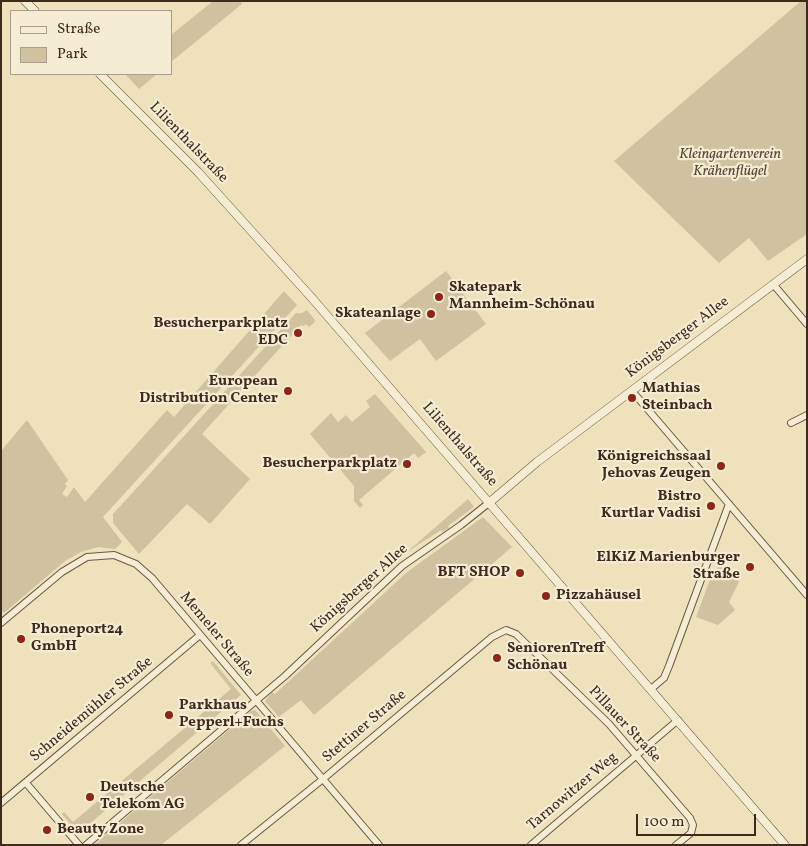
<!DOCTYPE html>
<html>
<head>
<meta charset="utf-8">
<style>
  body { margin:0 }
  #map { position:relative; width:808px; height:846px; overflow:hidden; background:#eee1bb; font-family:Vollkorn,serif }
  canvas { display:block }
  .frame { position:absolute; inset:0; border:2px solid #402a1d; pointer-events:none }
  .legend { position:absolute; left:10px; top:10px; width:162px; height:65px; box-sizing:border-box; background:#f4ecd3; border:1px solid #ac9e8a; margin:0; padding:6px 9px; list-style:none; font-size:15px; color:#402a1d }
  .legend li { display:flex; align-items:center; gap:10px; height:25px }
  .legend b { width:25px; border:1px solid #ac9e8a }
  .scale { position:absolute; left:636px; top:814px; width:120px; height:22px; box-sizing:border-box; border:2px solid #402a1d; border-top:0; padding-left:6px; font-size:15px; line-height:18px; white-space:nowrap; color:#402a1d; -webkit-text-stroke:4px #f4ecd3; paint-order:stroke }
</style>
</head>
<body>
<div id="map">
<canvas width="808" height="846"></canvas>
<div class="frame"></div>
<ul class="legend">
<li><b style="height:6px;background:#f4ecd3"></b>Straße</li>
<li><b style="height:14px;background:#d0c2a0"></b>Park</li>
</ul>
<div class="scale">100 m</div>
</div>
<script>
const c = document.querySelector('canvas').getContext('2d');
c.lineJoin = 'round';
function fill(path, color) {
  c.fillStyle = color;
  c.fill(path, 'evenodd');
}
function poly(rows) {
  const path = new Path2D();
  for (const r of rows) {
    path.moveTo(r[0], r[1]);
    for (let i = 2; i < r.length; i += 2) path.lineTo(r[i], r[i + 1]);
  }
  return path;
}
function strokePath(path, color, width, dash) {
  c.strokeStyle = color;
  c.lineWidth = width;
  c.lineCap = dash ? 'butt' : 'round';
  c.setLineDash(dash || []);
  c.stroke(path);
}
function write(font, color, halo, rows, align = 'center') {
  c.font = font + ' Vollkorn,serif';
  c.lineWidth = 4.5;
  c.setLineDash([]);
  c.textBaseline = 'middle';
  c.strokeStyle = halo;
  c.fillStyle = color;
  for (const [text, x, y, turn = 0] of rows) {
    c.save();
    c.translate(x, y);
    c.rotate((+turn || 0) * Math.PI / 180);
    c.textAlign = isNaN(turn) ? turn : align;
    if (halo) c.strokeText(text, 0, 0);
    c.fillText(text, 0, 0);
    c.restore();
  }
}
const green = poly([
  [213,1,240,1,242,4,171,62,171,35],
  [801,1,807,1,807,234,768,261,749,238,719,263,614,161],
  [125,74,157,74,139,89],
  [446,271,486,324,436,361,420,339,390,361,365,333],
  [284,291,297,305,103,517,122,542,115,549,98,547,81,552,65,561,4,613,1,609,1,451,27,420,68,480,65,484,67,486,62,494,67,497,74,487,85,502,167,410,174,417],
  [307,310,315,320,314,323,309,327,306,324,303,326,301,325,202,434,250,479,210,524,187,504,139,554,113,523,113,514,296,313,302,313],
  [375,394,426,452,418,458,414,453,359,500,363,505,360,508,354,501,354,486,310,434,331,413,338,422,346,415,352,422,370,407,366,401],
  [468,499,474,507,448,526,449,528,442,532,441,530,407,552],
  [483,517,512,547,314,715,301,700,279,717,265,701,272,692,275,694,406,573],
  [724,564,739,582,729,602,735,610,718,625,696,617,713,571],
  [213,661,241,695,80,832,77,832,62,814,64,812,73,822,231,689,210,663],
  [255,710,285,746,161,845,94,845,251,711]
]);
const minor = poly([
  [773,284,807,324],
  [632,391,807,595],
  [791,423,807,415],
  [1,623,62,572,87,557,114,555,136,564,152,578,379,845],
  [651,689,664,678,669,666,729,504],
  [26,783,79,845],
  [1,803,200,635],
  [86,845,285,676,402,566,461,525,490,502],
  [241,845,323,779,492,637,506,630,516,634,609,724,690,818,693,825,691,833,676,845],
  [531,845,678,720]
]);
const tertiary = poly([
  [25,1,35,11],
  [100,74,198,172,311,297,785,845],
  [490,502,537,462,807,259]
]);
const markers = [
  [439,297,5,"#8f2418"],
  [431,314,5,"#8f2418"],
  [298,333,5,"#8f2418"],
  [288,391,5,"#8f2418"],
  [632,398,5,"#8f2418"],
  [407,464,5,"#8f2418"],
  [721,466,5,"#8f2418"],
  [711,506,5,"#8f2418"],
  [750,567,5,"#8f2418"],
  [520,573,5,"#8f2418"],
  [546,596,5,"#8f2418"],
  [21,639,5,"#8f2418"],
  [497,658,5,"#8f2418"],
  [169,715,5,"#8f2418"],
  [90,797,5,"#8f2418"],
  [47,830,5,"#8f2418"]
];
const streetNames = [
  ["Lilienthalstraße",188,143,46],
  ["Königsberger Allee",678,338,-37],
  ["Lilienthalstraße",459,445,49],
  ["Königsberger Allee",360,589,-42],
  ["Memeler Straße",216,635,50],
  ["Schneidemühler Straße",92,710,-40],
  ["Pillauer Straße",624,725,47],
  ["Stettiner Straße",365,727,-40],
  ["Tarnowitzer Weg",573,792,-40]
];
const parkNames = [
  ["Kleingartenverein",730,155],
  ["Krähenflügel",730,172]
];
const poiNames = [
  ["Skatepark",449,288],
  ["Mannheim-Schönau",449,305],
  ["Skateanlage",421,314,"right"],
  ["Besucherparkplatz",288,324,"right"],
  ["EDC",288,341,"right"],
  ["European",278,382,"right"],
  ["Distribution Center",278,399,"right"],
  ["Mathias",642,389],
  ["Steinbach",642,406],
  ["Königreichssaal",711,457,"right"],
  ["Jehovas Zeugen",711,474,"right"],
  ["Besucherparkplatz",397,464,"right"],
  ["Bistro",701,497,"right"],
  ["Kurtlar Vadisi",701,514,"right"],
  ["ElKiZ Marienburger",740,558,"right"],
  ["Straße",740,575,"right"],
  ["BFT SHOP",510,573,"right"],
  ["Pizzahäusel",556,596],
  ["Phoneport24",31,630],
  ["GmbH",31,647],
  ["SeniorenTreff",507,649],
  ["Schönau",507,666],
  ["Parkhaus",179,706],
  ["Pepperl+Fuchs",179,723],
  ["Deutsche",100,788],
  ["Telekom AG",100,805],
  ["Beauty Zone",57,830]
];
fill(green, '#d0c2a0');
strokePath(minor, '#6c5844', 8);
strokePath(tertiary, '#6c5844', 9);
strokePath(minor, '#f4ecd3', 6);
strokePath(tertiary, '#f4ecd3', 8);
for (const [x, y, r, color] of markers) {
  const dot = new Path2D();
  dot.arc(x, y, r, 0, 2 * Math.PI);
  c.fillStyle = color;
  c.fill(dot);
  strokePath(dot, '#f4ecd3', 2);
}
write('15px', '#402a1d', '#f4ecd3', streetNames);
write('italic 15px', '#5d4837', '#f4ecd3', parkNames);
write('bold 15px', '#402a1d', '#f4ecd3', poiNames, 'left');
</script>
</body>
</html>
